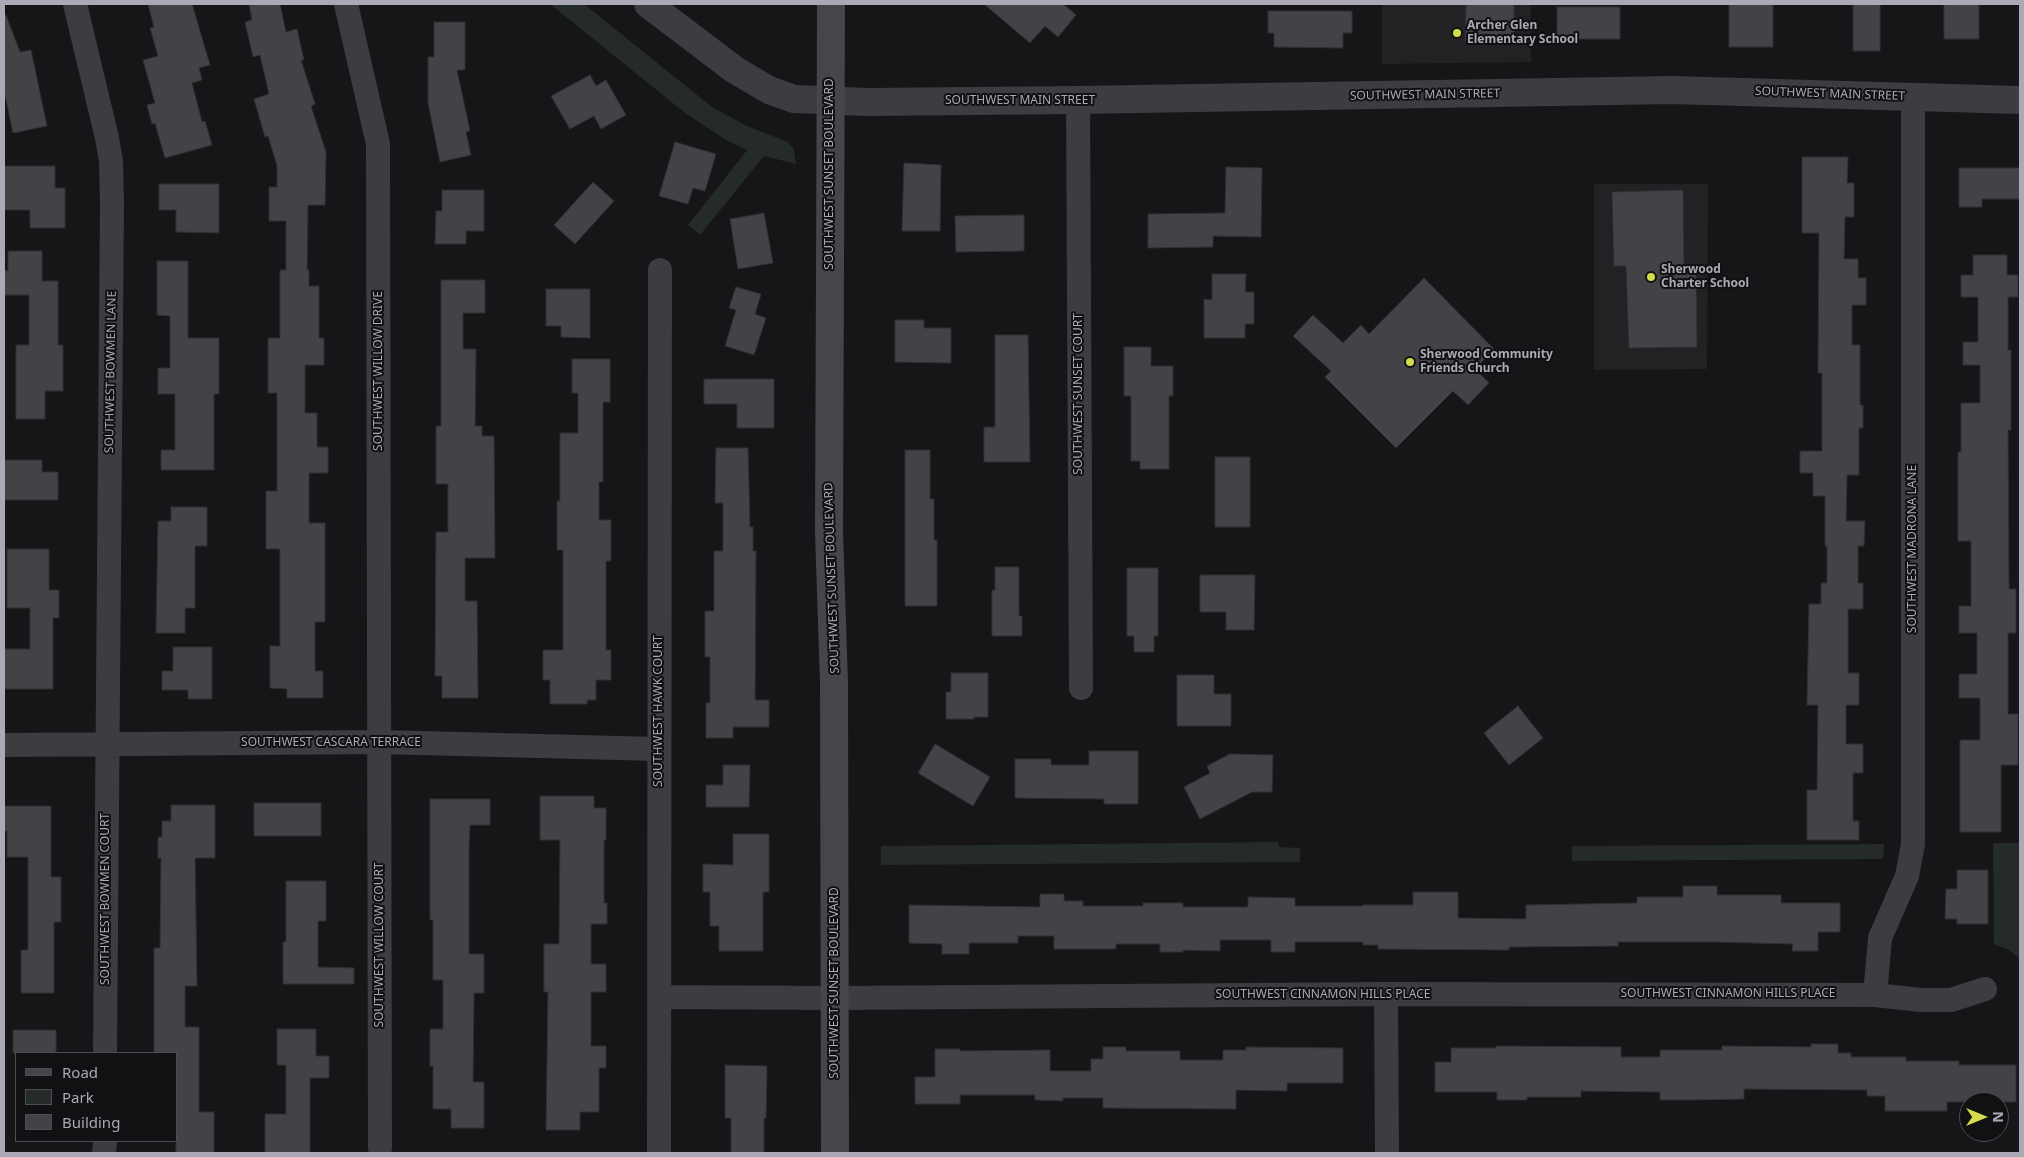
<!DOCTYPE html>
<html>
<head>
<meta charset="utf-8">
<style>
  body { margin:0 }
  #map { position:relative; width:2024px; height:1157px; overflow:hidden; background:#161517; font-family:"Noto Sans",sans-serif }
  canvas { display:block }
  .frame { position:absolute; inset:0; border:5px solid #aaa9b5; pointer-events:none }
  .legend { position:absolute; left:15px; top:1052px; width:162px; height:90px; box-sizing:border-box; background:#111012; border:1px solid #4e4d53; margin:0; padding:6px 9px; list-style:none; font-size:15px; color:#aaa9b5 }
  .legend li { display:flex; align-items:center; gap:10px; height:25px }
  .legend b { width:25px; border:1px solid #4e4d53 }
  .north { position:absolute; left:1959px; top:1092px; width:50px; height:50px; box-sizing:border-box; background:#111012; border:1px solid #4e4d53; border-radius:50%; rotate:90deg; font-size:14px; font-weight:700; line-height:20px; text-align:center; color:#aaa9b5 }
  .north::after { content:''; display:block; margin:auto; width:18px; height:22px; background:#d5db49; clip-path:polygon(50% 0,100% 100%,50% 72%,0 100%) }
</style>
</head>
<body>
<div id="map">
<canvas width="2024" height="1157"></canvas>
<div class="frame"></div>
<ul class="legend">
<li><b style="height:6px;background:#46454b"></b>Road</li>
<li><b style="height:14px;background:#242b28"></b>Park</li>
<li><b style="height:14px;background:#434247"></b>Building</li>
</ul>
<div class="north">N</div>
</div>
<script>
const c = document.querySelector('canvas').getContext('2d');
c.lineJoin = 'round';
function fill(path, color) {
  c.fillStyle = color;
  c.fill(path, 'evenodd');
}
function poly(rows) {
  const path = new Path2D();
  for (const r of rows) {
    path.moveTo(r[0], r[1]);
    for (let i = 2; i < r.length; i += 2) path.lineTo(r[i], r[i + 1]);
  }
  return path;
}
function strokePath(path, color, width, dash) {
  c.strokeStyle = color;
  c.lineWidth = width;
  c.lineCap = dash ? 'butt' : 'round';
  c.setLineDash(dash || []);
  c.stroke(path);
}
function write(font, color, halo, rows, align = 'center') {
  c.font = font + ' "Noto Sans",sans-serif';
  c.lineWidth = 4;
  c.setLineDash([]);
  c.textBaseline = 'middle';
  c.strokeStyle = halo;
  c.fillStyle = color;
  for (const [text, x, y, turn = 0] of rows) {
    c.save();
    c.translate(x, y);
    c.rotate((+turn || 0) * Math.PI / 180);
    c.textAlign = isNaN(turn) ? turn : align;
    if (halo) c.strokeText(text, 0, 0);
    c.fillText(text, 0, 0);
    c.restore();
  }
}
const built = poly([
  [1382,4,1531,4,1531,62,1382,64],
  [1594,184,1708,184,1707,369,1594,370]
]);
const green = poly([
  [550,4,584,4,712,107,747,126,788,142,794,150,796,164,764,156,700,235,688,225,747,150,726,140,685,113],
  [1278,842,1279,847,1300,848,1300,862,881,865,881,846],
  [1993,843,2020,843,2020,959,2009,950,1994,944],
  [1884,844,1883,859,1572,861,1572,846]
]);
const building = poly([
  [148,4,192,4,210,65,199,68,202,80,192,83,202,122,205,121,212,145,165,158,155,123,152,124,147,105,155,103,143,60,158,56,150,28,154,27,148,4],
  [249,4,280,4,286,32,297,29,304,60,301,60,315,104,311,106,326,152,325,205,308,205,307,270,309,270,309,286,319,286,319,338,324,338,324,365,305,365,305,413,317,413,317,447,328,447,328,473,309,473,309,523,325,523,325,622,315,622,315,671,323,671,323,698,287,698,287,689,270,688,270,646,280,646,280,549,266,549,266,491,277,491,277,393,268,393,268,338,280,338,280,270,286,270,286,221,269,221,269,187,277,187,277,165,268,136,265,137,254,99,269,94,260,55,253,57,245,22,252,20,249,4],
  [984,4,1063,4,1076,15,1058,37,1045,26,1030,43,984,4],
  [1466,4,1514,4,1514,41,1465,41,1466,4],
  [1729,4,1773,4,1773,47,1729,47,1729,4],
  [1853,4,1880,4,1880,51,1853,51,1853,4],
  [1944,4,1979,4,1979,39,1944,39,1944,4],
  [1557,7,1620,7,1620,39,1557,39,1557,7],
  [1268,11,1352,11,1352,33,1343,33,1343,48,1274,47,1274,33,1268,33,1268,11],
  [4,15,6,15,20,52,31,50,47,126,13,133,4,90,4,15],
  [434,22,465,22,465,70,457,70,470,131,466,132,471,155,440,162,428,103,428,57,434,57,434,22],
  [590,75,596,86,606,80,626,115,601,129,594,116,570,129,551,96,590,75],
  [675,142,716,154,705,191,693,188,688,204,659,196,675,142],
  [1802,157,1848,157,1847,183,1854,183,1854,217,1845,217,1844,259,1858,259,1858,278,1866,278,1866,305,1852,305,1852,345,1860,345,1860,405,1863,405,1863,428,1859,428,1859,475,1847,475,1846,521,1865,521,1864,546,1858,546,1858,583,1863,583,1863,609,1848,609,1848,673,1859,673,1859,705,1846,705,1846,744,1863,744,1863,773,1853,773,1853,821,1859,821,1859,840,1807,840,1807,790,1817,790,1818,705,1807,705,1809,604,1821,604,1821,583,1827,583,1827,546,1825,546,1825,496,1813,496,1813,473,1800,473,1800,451,1822,451,1822,373,1818,373,1819,233,1802,233,1802,157],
  [904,163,941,165,940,231,902,231,904,163],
  [4,166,55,166,55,188,65,188,65,228,30,228,30,210,4,210,4,166],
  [1226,167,1262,168,1261,237,1213,236,1213,247,1148,248,1148,214,1225,213,1226,167],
  [1959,168,2020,168,2020,199,1982,199,1982,207,1959,207,1959,168],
  [593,182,614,201,575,244,554,225,593,182],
  [159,184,219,184,219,233,176,232,176,210,159,210,159,184],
  [442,190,484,190,484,231,466,231,466,244,435,244,436,211,442,211,442,190],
  [1683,190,1684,274,1696,274,1697,347,1629,348,1626,266,1614,266,1612,192,1683,190],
  [764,213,773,263,738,269,730,219,764,213],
  [1024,215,1024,251,956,252,955,216,1024,215],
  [8,251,42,251,42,281,58,281,58,345,63,345,63,391,45,391,45,419,16,419,16,345,29,345,29,295,4,295,4,270,8,271,8,251],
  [1973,255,2007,255,2007,275,2018,275,2018,297,2008,297,2008,350,2011,350,2011,430,2008,430,2009,589,2016,589,2016,633,2008,633,2008,714,2018,714,2018,765,2001,765,2001,832,1960,832,1960,740,1980,740,1980,698,1959,698,1959,674,1977,674,1977,633,1959,633,1959,606,1971,606,1971,541,1958,541,1958,452,1961,452,1961,403,1980,403,1980,365,1963,365,1963,342,1978,342,1978,297,1961,297,1961,275,1973,275,1973,255],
  [157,261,188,261,188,338,219,338,219,394,214,394,214,470,161,470,161,450,175,450,175,394,158,394,158,368,170,368,170,316,157,315,157,261],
  [1212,274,1246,274,1245,292,1254,292,1254,324,1245,324,1245,338,1204,338,1204,299,1212,300,1212,274],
  [1424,278,1494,349,1475,369,1489,383,1468,405,1453,391,1396,448,1325,377,1331,371,1293,336,1313,315,1343,343,1361,325,1369,334,1424,278],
  [441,280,485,280,485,313,463,313,463,349,476,349,475,426,482,426,482,436,494,436,495,558,465,558,465,601,477,601,478,698,442,698,442,676,435,676,436,532,448,532,448,484,436,484,436,426,441,426,441,280],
  [736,287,761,294,755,314,766,318,754,355,725,346,736,310,729,308,736,287],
  [546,289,590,289,590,338,561,337,561,326,546,326,546,289],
  [895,320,924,320,924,328,951,328,951,363,895,362,895,320],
  [995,335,1028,335,1030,462,984,462,984,427,995,427,995,335],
  [1124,347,1151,347,1151,366,1173,366,1173,396,1169,396,1169,469,1140,469,1140,461,1131,461,1131,396,1124,396,1124,347],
  [572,359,610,359,610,402,603,402,603,482,599,482,599,520,611,520,611,561,606,561,606,650,611,650,611,680,596,680,596,700,587,700,587,704,550,704,550,680,543,680,543,650,563,650,563,550,557,550,557,501,560,501,560,433,578,433,578,393,572,393,572,359],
  [704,379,774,379,774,428,737,428,737,404,704,404,704,379],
  [716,448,748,448,750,527,753,527,753,551,756,551,755,700,769,700,769,727,733,727,733,738,706,738,706,703,710,703,710,657,705,657,705,611,714,611,714,551,723,551,723,503,715,503,716,448],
  [905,450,930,450,930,499,934,499,934,540,937,540,937,606,905,606,905,450],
  [1215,457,1250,457,1250,527,1215,527,1215,457],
  [4,460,42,460,42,472,58,472,58,500,4,500,4,460],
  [171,507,207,507,207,546,195,546,195,608,185,608,185,633,156,633,158,521,171,521,171,507],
  [7,549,49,549,49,590,59,590,59,618,53,618,53,689,4,689,4,649,30,649,30,608,7,608,7,549],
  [995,567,1019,567,1019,616,1022,616,1022,636,992,636,992,590,995,590,995,567],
  [1127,568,1158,568,1158,636,1154,636,1154,652,1134,652,1134,636,1127,636,1127,568],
  [1200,575,1255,575,1254,630,1226,630,1226,612,1200,612,1200,575],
  [173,647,212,647,212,699,188,699,188,690,162,690,162,671,173,671,173,647],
  [951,673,988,673,988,717,974,717,974,719,946,719,946,692,951,692,951,673],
  [1177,675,1214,675,1214,694,1231,694,1231,726,1177,726,1177,675],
  [1518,706,1543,738,1509,765,1484,733,1518,706],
  [935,744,990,777,973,806,918,773,935,744],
  [1089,751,1138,751,1138,804,1104,804,1104,799,1015,798,1015,759,1051,759,1051,765,1089,765,1089,751],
  [1230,754,1273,755,1272,792,1252,792,1200,819,1184,787,1210,773,1207,766,1230,754],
  [723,765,750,765,749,807,706,807,706,785,723,785,723,765],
  [540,796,594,796,594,808,606,808,606,840,604,840,604,903,607,903,607,924,591,924,591,964,606,964,606,992,591,992,591,1046,606,1046,606,1068,599,1068,599,1112,580,1112,580,1130,546,1130,548,992,544,992,544,944,559,944,560,840,540,840,540,796],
  [430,799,490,799,490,825,470,825,469,847,469,954,484,954,484,993,474,993,473,1082,484,1082,484,1128,451,1128,451,1109,433,1109,433,1066,430,1066,430,1029,443,1029,443,980,433,980,433,920,430,920,430,799],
  [254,803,321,803,321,836,254,836,254,803],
  [171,805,215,805,215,858,195,858,197,986,185,986,185,1027,199,1027,199,1112,214,1112,214,1153,176,1153,176,1053,154,1053,154,948,160,948,161,858,158,858,158,837,162,837,162,821,171,821,171,805],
  [4,806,51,806,51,877,61,877,61,922,54,922,54,993,21,993,21,950,28,950,28,857,7,857,7,831,4,831,4,806],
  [733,834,769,834,769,892,763,892,763,951,719,951,719,926,710,926,710,892,703,892,703,864,733,865,733,834],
  [1957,870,1988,870,1988,924,1957,924,1957,919,1945,919,1946,889,1957,889,1957,870],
  [286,881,326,881,326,921,318,921,318,967,354,968,354,984,283,984,283,942,286,942,286,881],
  [1683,886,1717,886,1717,895,1781,895,1781,903,1840,903,1840,932,1818,932,1818,951,1792,951,1793,944,1716,942,1618,942,1618,946,1509,947,1509,950,1378,949,1378,945,1363,945,1363,942,1295,942,1295,952,1271,952,1271,940,1220,940,1220,951,1183,950,1183,952,1160,952,1160,944,1116,944,1116,949,1054,949,1054,936,1018,936,1018,943,969,943,969,954,942,954,942,944,909,943,909,905,1040,907,1040,894,1064,894,1064,901,1083,901,1083,906,1143,906,1143,903,1183,903,1183,907,1248,907,1248,897,1295,898,1295,906,1363,906,1363,905,1413,905,1413,892,1458,892,1458,918,1526,919,1526,905,1637,903,1637,897,1683,897,1683,886],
  [277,1029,316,1029,316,1056,329,1056,329,1078,310,1078,310,1153,265,1153,265,1114,286,1114,286,1065,277,1065,277,1029],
  [13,1030,56,1030,56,1053,13,1053,13,1030],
  [1811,1044,1838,1044,1838,1053,1851,1053,1851,1057,1906,1057,1906,1061,1959,1061,1959,1065,2016,1065,2016,1102,1947,1102,1947,1111,1885,1111,1885,1096,1867,1096,1867,1090,1744,1089,1744,1099,1691,1100,1660,1100,1660,1092,1581,1091,1581,1097,1527,1097,1527,1100,1497,1100,1497,1092,1435,1092,1435,1062,1451,1062,1451,1048,1496,1048,1496,1046,1621,1047,1621,1057,1660,1057,1660,1050,1722,1050,1722,1046,1811,1047,1811,1044],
  [1103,1047,1126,1047,1126,1051,1180,1051,1180,1060,1223,1060,1223,1050,1246,1050,1246,1047,1343,1048,1343,1083,1287,1083,1287,1091,1236,1090,1236,1109,1103,1108,1103,1098,1063,1098,1063,1101,1035,1100,1035,1095,960,1095,960,1104,915,1104,915,1077,935,1077,935,1049,960,1049,960,1051,1050,1050,1050,1071,1091,1071,1091,1059,1103,1059,1103,1047],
  [725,1065,767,1066,766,1118,764,1118,764,1153,731,1153,731,1118,725,1118,725,1065]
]);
const minor = poly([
  [75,4,107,138,111,161,112,202,105,1053],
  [346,4,378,144,380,1148],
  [1078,100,1081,688],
  [4,745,380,742,658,749],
  [1386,994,1387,1153],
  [1875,995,1880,938,1907,876,1913,844,1913,97],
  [660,997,836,998,1386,994,1875,995,1921,1000,1951,1000,1985,989],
  [104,1153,105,1141],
  [659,1153,660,270]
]);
const tertiary = poly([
  [648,4,735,70,769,90,794,99,867,102,1078,100,1672,90,2020,100]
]);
const secondary = poly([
  [831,4,829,532,834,683,835,1153]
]);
const markers = [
  [1457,33,5,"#d5db49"],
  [1651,277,5,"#d5db49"],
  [1410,362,5,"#d5db49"]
];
const poiNames = [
  ["Archer Glen",1467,26],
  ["Elementary School",1467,40],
  ["Sherwood",1661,270],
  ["Charter School",1661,284],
  ["Sherwood Community",1420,355],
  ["Friends Church",1420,369]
];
const streetNames = [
  ["SOUTHWEST MAIN STREET",1830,94,2],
  ["SOUTHWEST MAIN STREET",1425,95,-1],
  ["SOUTHWEST MAIN STREET",1020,101],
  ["SOUTHWEST SUNSET BOULEVARD",830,174,-90],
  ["SOUTHWEST WILLOW DRIVE",379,371,-90],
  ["SOUTHWEST BOWMEN LANE",111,372,-89],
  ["SOUTHWEST SUNSET COURT",1079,394,-90],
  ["SOUTHWEST MADRONA LANE",1913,549,-90],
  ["SOUTHWEST SUNSET BOULEVARD",832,578,-92],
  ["SOUTHWEST HAWK COURT",659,711,-90],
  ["SOUTHWEST CASCARA TERRACE",331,743],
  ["SOUTHWEST BOWMEN COURT",106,899,-90],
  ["SOUTHWEST WILLOW COURT",380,945,-90],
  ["SOUTHWEST SUNSET BOULEVARD",835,983,-90],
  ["SOUTHWEST CINNAMON HILLS PLACE",1728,994],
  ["SOUTHWEST CINNAMON HILLS PLACE",1323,995]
];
fill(built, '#222124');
fill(green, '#242b28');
fill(building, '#434247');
strokePath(building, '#313033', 1);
strokePath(minor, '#3d3c40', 24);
strokePath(tertiary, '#3d3c40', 28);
strokePath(secondary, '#46454b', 28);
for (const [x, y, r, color] of markers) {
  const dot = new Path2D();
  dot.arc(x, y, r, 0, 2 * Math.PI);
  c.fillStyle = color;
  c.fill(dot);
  strokePath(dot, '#111012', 2);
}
write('bold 12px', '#aaa9b5', '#111012', poiNames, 'left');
write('12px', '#aaa9b5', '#111012', streetNames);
</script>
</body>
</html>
